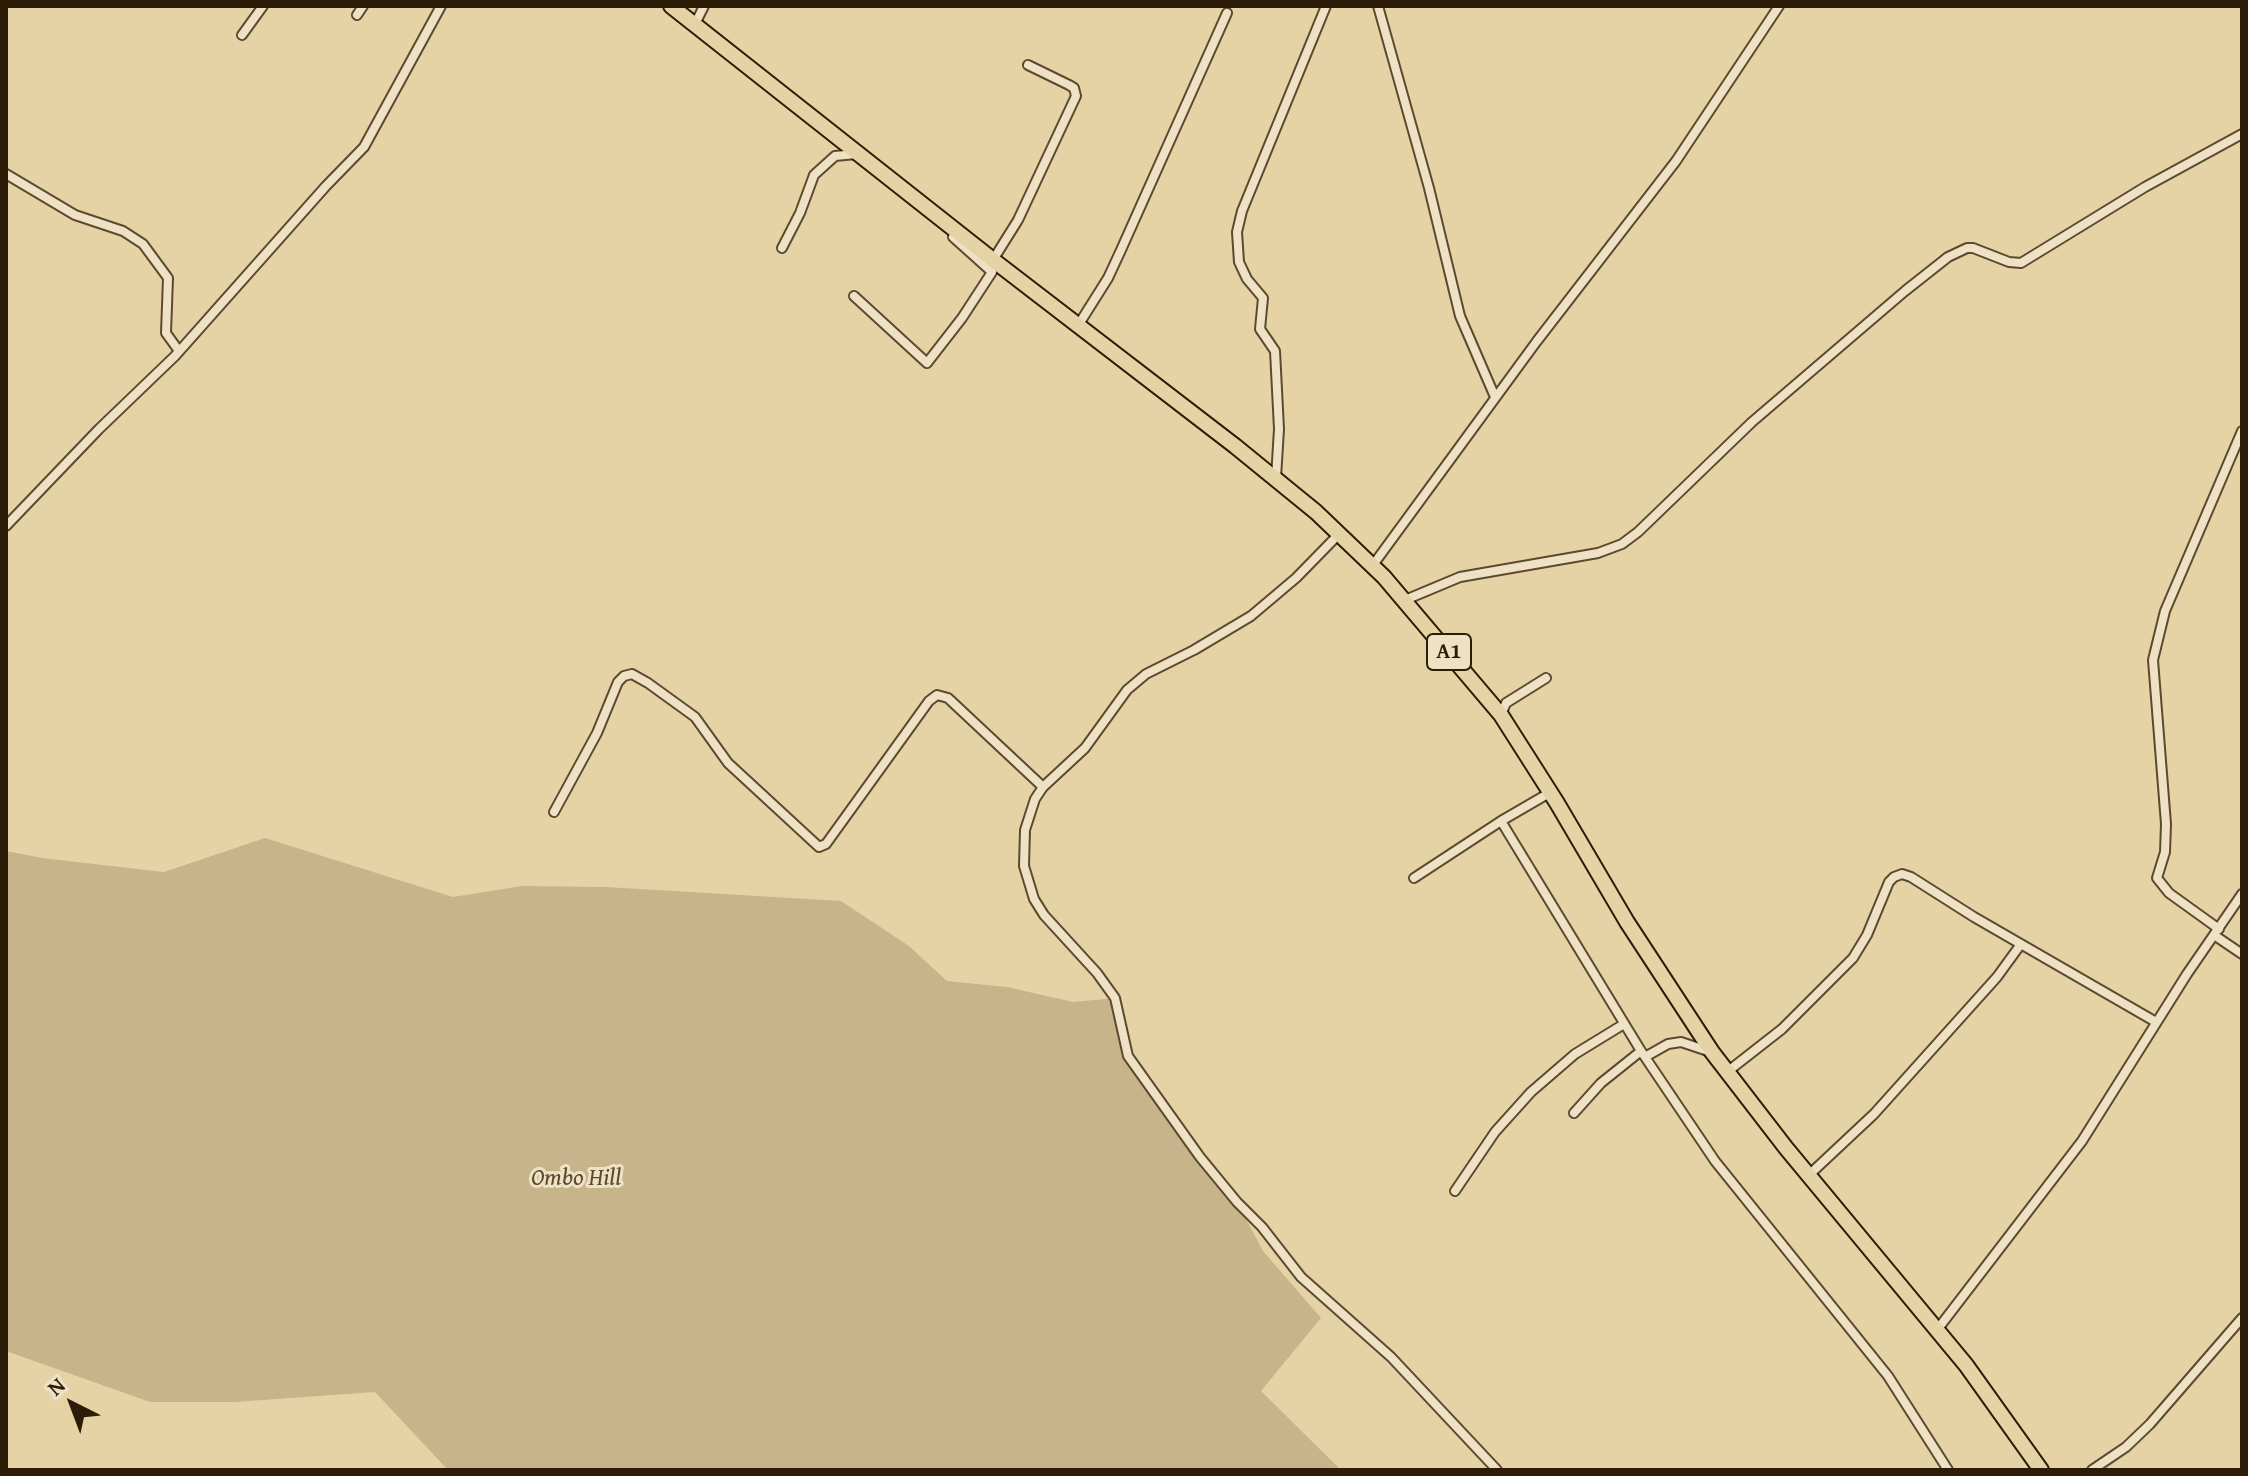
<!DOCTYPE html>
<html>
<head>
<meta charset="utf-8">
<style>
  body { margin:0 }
  #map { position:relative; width:2248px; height:1476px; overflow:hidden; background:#e6d3a5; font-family:"Gentium Book Plus",serif }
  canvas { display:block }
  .frame { position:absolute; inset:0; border:8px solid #2d1d08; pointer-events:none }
  .north { position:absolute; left:32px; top:1364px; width:80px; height:80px; -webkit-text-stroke:6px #efe2c4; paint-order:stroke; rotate:318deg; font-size:22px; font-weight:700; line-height:32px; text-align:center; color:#2d1d08 }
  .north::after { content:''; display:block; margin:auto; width:28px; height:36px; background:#2d1d08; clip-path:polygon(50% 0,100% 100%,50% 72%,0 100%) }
</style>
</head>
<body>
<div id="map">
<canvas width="2248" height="1476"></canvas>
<div class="frame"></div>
<div class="north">N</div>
</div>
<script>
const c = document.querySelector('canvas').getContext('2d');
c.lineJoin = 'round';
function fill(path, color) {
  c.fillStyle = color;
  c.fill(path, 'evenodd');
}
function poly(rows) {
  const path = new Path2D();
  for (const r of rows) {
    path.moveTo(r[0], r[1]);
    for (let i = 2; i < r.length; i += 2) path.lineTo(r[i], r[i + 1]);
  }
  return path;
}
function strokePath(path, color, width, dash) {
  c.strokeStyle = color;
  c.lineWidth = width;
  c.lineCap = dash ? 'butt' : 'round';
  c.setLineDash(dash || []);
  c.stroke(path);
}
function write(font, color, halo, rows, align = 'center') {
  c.font = font + ' "Gentium Book Plus",serif';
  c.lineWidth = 6;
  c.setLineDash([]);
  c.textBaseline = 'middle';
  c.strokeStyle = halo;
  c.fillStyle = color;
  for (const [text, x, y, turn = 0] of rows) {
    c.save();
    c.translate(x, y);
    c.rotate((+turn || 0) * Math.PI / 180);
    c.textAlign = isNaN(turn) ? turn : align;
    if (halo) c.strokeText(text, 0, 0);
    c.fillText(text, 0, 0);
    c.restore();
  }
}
const green = poly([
  [265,838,453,897,522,886,606,887,841,901,909,946,947,981,1007,987,1073,1002,1115,998,1124,1041,1174,1122,1237,1202,1263,1251,1321,1318,1261,1391,1341,1470,448,1470,375,1392,235,1402,150,1402,6,1351,6,851,42,858,164,872]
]);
const street = poly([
  [1378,6,1429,188,1460,316,1495,397],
  [357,15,363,6],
  [695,24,704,6],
  [242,35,263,6],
  [6,174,75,215,123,231,143,244,168,278,166,333,179,351],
  [782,248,800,213,814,175,835,156,856,154],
  [993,260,1018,220,1076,96,1074,88,1069,85,1028,65],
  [854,296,927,363,962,318,992,272,953,237],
  [1079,324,1108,278,1121,250,1227,13],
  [1276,478,1279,429,1275,351,1260,329,1263,298,1247,279,1239,262,1237,232,1242,211,1326,6],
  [6,526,99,429,175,356,326,186,364,147,441,6],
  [1339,534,1296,578,1251,616,1194,650,1146,674,1127,690,1085,748,1043,787,1035,799,1025,830,1024,866,1034,899,1044,915,1097,973,1115,998,1128,1056,1200,1157,1237,1202,1262,1227,1301,1277,1391,1357,1497,1470],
  [1373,565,1537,341,1676,161,1779,6],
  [1405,600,1460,577,1598,553,1622,544,1638,532,1752,422,1905,291,1948,257,1967,248,1973,248,2009,262,2021,263,2145,187,2242,134],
  [1501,715,1506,703,1546,678],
  [554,812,597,733,618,682,624,676,632,674,648,683,695,717,728,763,819,847,826,844,929,701,937,695,948,698,1043,787],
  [1501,821,1551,792],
  [1414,878,1501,821,1641,1051],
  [2219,929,2169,893,2157,878,2165,852,2166,824,2153,660,2165,611,2242,431],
  [2214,935,2242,954],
  [1645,1057,1715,1161,1888,1376,1948,1470],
  [1727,1072,1782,1029,1853,958,1867,935,1889,882,1894,877,1902,874,1911,877,1974,917,2156,1022],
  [1574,1113,1601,1083,1641,1051,1645,1057,1668,1044,1681,1042,1711,1052],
  [1810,1174,1874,1114,1997,977,2021,944],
  [1455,1191,1495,1132,1531,1092,1575,1054,1624,1024],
  [1937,1330,2082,1141,2187,974,2242,894],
  [2092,1470,2126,1447,2150,1424,2242,1318]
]);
const highway = poly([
  [671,6,993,260,1235,446,1316,512,1384,577,1501,715,1557,803,1627,922,1712,1052,1786,1148,1966,1365,2041,1470]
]);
const shields = [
  [1449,652,44]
];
const shieldNames = [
  ["A1",1449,652]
];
const parkNames = [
  ["Ombo Hill",576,1179]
];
fill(green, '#c7b48a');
strokePath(street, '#5b4a2f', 12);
strokePath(highway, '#2d1d08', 18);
strokePath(street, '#efe2c4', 8);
strokePath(highway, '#e6d3a5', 14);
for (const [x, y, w] of shields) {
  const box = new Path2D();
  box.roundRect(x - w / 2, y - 18, w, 36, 6);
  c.fillStyle = '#efe2c4';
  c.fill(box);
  strokePath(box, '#2d1d08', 2);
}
write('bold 22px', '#2d1d08', null, shieldNames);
write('italic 24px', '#5b4a2f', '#efe2c4', parkNames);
</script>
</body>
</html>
